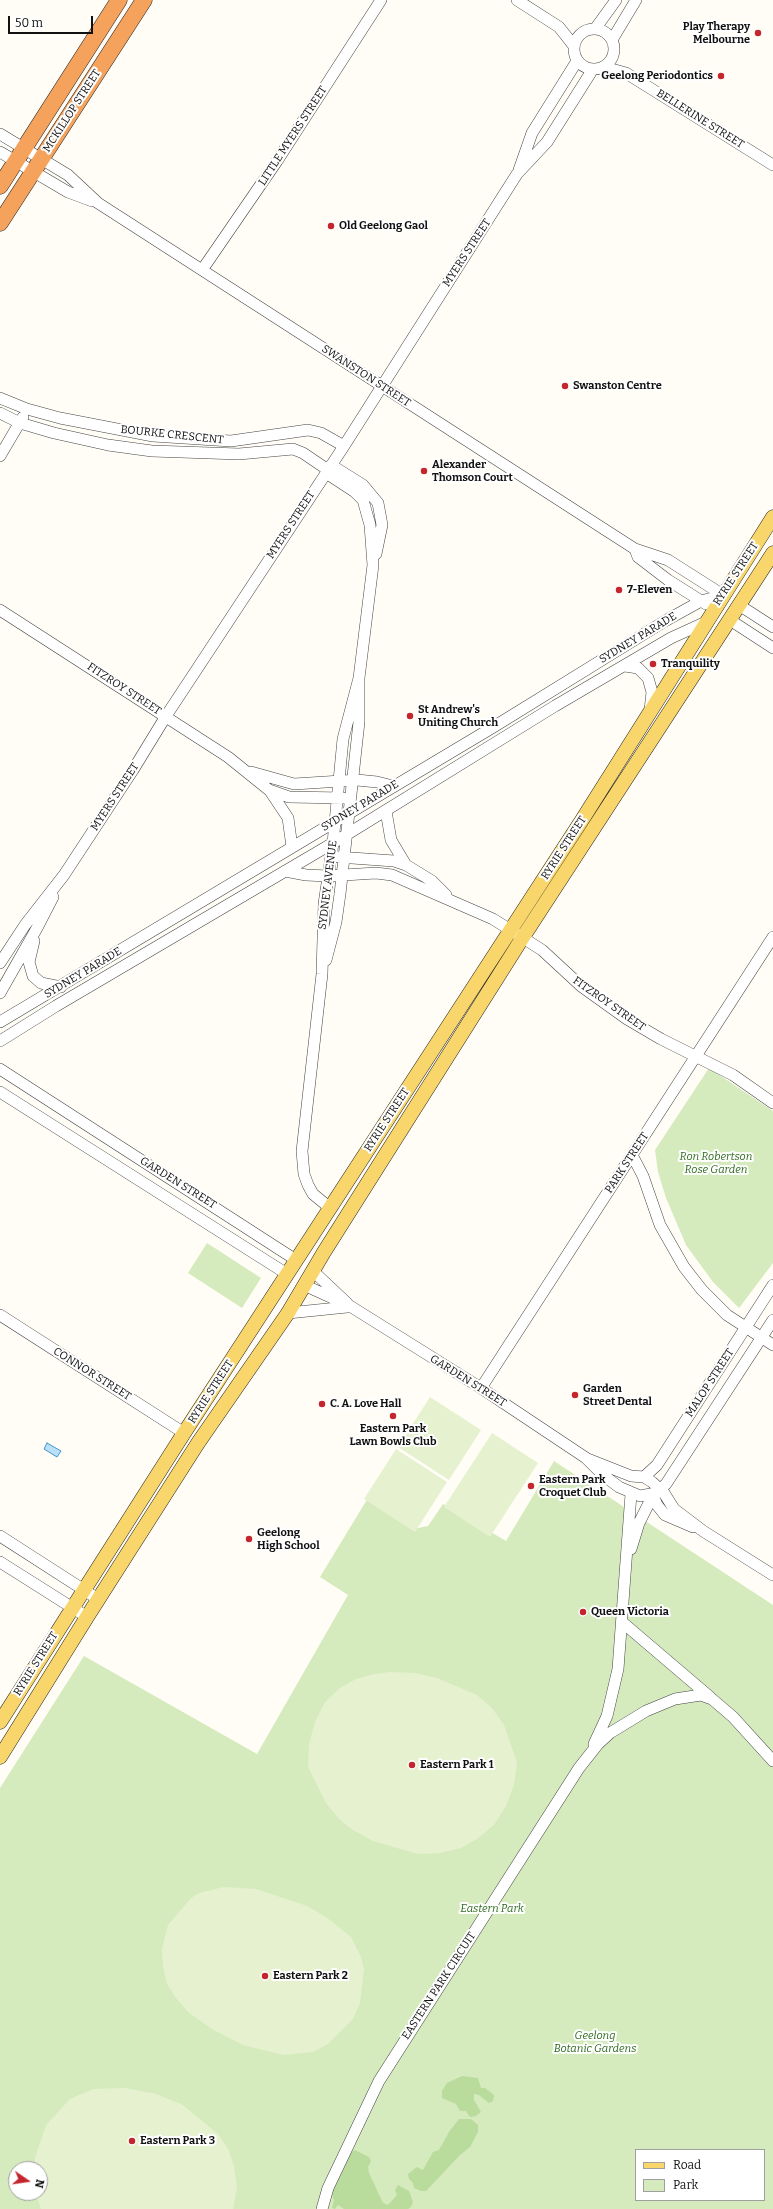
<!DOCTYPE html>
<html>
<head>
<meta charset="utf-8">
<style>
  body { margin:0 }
  #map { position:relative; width:773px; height:2209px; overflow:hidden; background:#fffdf5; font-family:Bitter,serif }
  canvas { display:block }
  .legend { position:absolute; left:635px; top:2149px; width:130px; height:52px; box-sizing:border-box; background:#fff; border:1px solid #a0a0a0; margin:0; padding:5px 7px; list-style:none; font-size:12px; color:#111 }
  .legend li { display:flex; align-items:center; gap:8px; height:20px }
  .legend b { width:20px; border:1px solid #a0a0a0 }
  .north { position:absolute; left:8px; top:2161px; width:40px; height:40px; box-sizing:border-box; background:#fff; border:1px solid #a0a0a0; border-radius:50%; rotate:103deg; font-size:11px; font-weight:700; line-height:16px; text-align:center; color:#111 }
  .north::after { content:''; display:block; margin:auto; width:14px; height:18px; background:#c4262e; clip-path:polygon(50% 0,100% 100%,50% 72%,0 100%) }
  .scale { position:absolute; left:8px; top:16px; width:85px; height:18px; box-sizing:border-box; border:2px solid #111; border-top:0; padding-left:5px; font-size:12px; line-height:14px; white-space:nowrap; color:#111; -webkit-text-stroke:3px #fff; paint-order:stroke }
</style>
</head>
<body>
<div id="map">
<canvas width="773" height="2209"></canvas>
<ul class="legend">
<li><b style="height:5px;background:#f9d66b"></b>Road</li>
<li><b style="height:11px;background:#d5ebbd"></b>Park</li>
</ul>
<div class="north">N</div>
<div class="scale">50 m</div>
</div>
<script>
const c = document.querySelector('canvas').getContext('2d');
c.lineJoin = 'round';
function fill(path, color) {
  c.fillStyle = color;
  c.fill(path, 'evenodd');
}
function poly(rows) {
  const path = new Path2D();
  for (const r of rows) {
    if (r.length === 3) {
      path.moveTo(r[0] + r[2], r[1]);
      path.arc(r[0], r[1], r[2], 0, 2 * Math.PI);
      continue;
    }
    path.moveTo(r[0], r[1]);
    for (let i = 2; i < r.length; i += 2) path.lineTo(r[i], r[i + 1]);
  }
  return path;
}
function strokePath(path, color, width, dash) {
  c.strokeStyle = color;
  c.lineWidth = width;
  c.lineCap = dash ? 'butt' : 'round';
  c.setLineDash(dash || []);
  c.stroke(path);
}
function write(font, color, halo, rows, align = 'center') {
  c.font = font + ' Bitter,serif';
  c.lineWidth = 4;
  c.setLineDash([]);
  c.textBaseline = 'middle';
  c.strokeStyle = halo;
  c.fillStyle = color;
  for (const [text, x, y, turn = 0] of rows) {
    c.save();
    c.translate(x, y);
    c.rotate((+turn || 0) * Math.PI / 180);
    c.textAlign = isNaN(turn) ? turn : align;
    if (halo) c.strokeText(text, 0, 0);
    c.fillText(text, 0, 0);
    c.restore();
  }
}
const green = poly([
  [709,1068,773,1111,773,1263,739,1308,713,1282,686,1245,666,1198,658,1172,655,1150],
  [207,1243,261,1278,242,1308,188,1273],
  [554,1461,773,1605,773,2209,0,2209,0,1788,84,1656,257,1754,348,1595,320,1577,368,1498,418,1528,428,1526,443,1504,506,1541],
  [636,2150,764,2150,764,2200,636,2200],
  [16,2169,40,2169,40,2193,16,2193]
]);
const forest = poly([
  [462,2076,478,2078,481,2088,485,2088,494,2095,493,2101,489,2103,479,2095,474,2094,474,2100,481,2112,476,2116,470,2117,466,2111,460,2111,456,2104,442,2098,442,2091,447,2083],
  [459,2119,471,2119,478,2125,478,2132,470,2147,460,2155,426,2191,421,2191,414,2188,413,2183,409,2179,408,2174,417,2167,423,2170,433,2152,439,2150,449,2132],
  [355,2150,369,2157,371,2161,368,2167,369,2173,383,2203,388,2205,397,2195,395,2190,398,2185,409,2191,413,2202,411,2207,408,2209,344,2209,338,2205,335,2209,332,2208,334,2200,331,2192,349,2153]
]);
const pitch = poly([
  [430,1397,481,1430,449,1480,398,1447],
  [492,1433,538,1463,490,1537,444,1507],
  [396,1449,447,1482,415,1532,364,1499],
  [390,1672,415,1673,437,1678,477,1695,492,1708,504,1725,517,1762,514,1785,506,1806,494,1825,477,1839,461,1848,440,1853,418,1854,373,1841,353,1830,339,1819,326,1803,308,1767,309,1744,315,1722,325,1702,340,1688,356,1679,374,1674],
  [224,1887,256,1889,307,1906,326,1917,351,1937,361,1957,364,1969,360,2003,353,2019,328,2044,313,2052,283,2055,243,2045,212,2029,188,2012,176,1998,167,1984,163,1966,162,1949,168,1925,191,1898,199,1893],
  [125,2088,156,2094,183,2105,218,2134,228,2149,234,2166,237,2188,233,2209,41,2209,36,2193,40,2193,40,2169,35,2169,35,2158,46,2125,70,2099,93,2089]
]);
const water = poly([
  [47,1443,61,1451,57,1457,44,1449,47,1443]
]);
const minor = poly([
  [517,0,559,27,574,46],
  [595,29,616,0],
  [594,49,20],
  [612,40,636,0],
  [604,67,626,73,773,165],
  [0,134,68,175,98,203,635,549,668,560,723,595],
  [0,152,68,192,92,201],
  [519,170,532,133,577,61],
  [202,270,277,161,381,0],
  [0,398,27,409,60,418,153,436,231,441,308,430,321,433,344,446],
  [0,413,20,423,54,433,108,445,152,451,239,454,293,449,303,453,328,470],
  [0,456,23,417],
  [331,465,363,485,378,503,382,525,376,554],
  [326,473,355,492,363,500,370,525,373,565,359,678,359,722,340,894,336,922,326,960],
  [635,549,638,557,668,580,706,604],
  [739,605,773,627],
  [0,610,228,757,269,790,289,797,343,798],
  [730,620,773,648],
  [625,666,638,668,648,678,652,692,650,710],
  [251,772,294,784,357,780,377,782,393,786],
  [270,791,288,818,292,847],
  [386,811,391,840,406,865],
  [338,857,394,861,406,865,432,881,446,895],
  [285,871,306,875,328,876,376,873,392,875,493,919,542,950,581,986,627,1019,661,1039,733,1075,773,1103],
  [34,941,29,962,33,976,41,983,61,987],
  [0,963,25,925,64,875,133,770,166,716,344,446,517,174,547,142,593,69],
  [0,993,37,928,53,897],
  [0,1022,495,726,665,621,701,601,723,595],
  [0,1041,56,1006,333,843,555,706,671,638,706,622],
  [0,1069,296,1260],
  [0,1092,287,1274],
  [632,1155,643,1176,660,1225,684,1267,702,1290,727,1315,773,1345],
  [330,1208,313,1194,308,1185,304,1174,302,1151,322,974,324,904,333,843,343,739,359,678],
  [313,1271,347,1303],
  [304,1285,350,1306,481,1388,586,1458,603,1475,619,1487,640,1496,656,1493,666,1484,773,1320],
  [288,1313,347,1307],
  [0,1315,184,1433],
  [481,1388,773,937],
  [588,1459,631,1476,644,1477,652,1482,664,1493,674,1509,703,1531,773,1575],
  [644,1477,657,1465,773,1285],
  [653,1495,657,1505,665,1515,693,1527],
  [0,1536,98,1599],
  [631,1549,639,1523,653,1495],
  [0,1562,87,1617],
  [622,1622,710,1697],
  [594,1744,607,1716,618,1669,631,1494],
  [322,2209,328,2188,379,2081,579,1768,598,1744,610,1733,646,1711,675,1699,701,1695,712,1699,733,1717,773,1761]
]);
const major = poly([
  [0,1722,184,1433,582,820,773,517],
  [0,1757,87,1617,198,1443,288,1313,324,1252,523,937,773,553]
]);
const highway = poly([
  [0,186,119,0],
  [0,223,144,0]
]);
const markers = [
  [758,33,4,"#c4262e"],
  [721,76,4,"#c4262e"],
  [331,226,4,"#c4262e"],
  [565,386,4,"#c4262e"],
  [424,471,4,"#c4262e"],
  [619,590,4,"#c4262e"],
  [653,664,4,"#c4262e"],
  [410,716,4,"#c4262e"],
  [575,1395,4,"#c4262e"],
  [322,1404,4,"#c4262e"],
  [393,1416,4,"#c4262e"],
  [531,1486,4,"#c4262e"],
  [249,1539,4,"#c4262e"],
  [583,1612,4,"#c4262e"],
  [412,1765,4,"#c4262e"],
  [265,1976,4,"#c4262e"],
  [132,2141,4,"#c4262e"]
];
const poiNames = [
  ["Play Therapy",750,27,"right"],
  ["Melbourne",750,40,"right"],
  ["Geelong Periodontics",713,76,"right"],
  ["Old Geelong Gaol",339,226],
  ["Swanston Centre",573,386],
  ["Alexander",432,465],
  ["Thomson Court",432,478],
  ["7-Eleven",627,590],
  ["Tranquility",661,664],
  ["St Andrew's",418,710],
  ["Uniting Church",418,723],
  ["Garden",583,1389],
  ["Street Dental",583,1402],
  ["C. A. Love Hall",330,1404],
  ["Eastern Park",393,1429,"center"],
  ["Lawn Bowls Club",393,1442,"center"],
  ["Eastern Park",539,1480],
  ["Croquet Club",539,1493],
  ["Geelong",257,1533],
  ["High School",257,1546],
  ["Queen Victoria",591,1612],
  ["Eastern Park 1",420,1765],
  ["Eastern Park 2",273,1976],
  ["Eastern Park 3",140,2141]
];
const streetNames = [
  ["MCKILLOP STREET",72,111,-57],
  ["BELLERINE STREET",700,119,32],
  ["LITTLE MYERS STREET",293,136,-57],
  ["MYERS STREET",467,253,-57],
  ["SWANSTON STREET",366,376,33],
  ["BOURKE CRESCENT",172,435,6],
  ["MYERS STREET",291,525,-57],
  ["RYRIE STREET",736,574,-57],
  ["SYDNEY PARADE",638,638,-31],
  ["FITZROY STREET",124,689,33],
  ["MYERS STREET",115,797,-57],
  ["SYDNEY PARADE",360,806,-31],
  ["RYRIE STREET",564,848,-57],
  ["SYDNEY AVENUE",328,885,-83],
  ["SYDNEY PARADE",83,973,-31],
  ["FITZROY STREET",609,1004,35],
  ["RYRIE STREET",387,1120,-57],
  ["PARK STREET",627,1163,-57],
  ["GARDEN STREET",178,1183,32],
  ["CONNOR STREET",92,1374,32],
  ["GARDEN STREET",468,1381,32],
  ["MALOP STREET",710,1383,-57],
  ["RYRIE STREET",211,1392,-57],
  ["RYRIE STREET",36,1664,-58],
  ["EASTERN PARK CIRCUIT",439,1986,-57]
];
const parkNames = [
  ["Ron Robertson",716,1157],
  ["Rose Garden",716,1170],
  ["Eastern Park",492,1909],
  ["Geelong",595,2036],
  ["Botanic Gardens",595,2049]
];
fill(green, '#d5ebbd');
fill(forest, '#b9dc9c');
fill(pitch, '#e6f2cf');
fill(water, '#b9e0f7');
strokePath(water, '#3f96cf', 1);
strokePath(minor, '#444', 12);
strokePath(major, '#222', 15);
strokePath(highway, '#222', 17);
strokePath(minor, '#fff', 11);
strokePath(major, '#f9d66b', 14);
strokePath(highway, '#f5a25d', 16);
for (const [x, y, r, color] of markers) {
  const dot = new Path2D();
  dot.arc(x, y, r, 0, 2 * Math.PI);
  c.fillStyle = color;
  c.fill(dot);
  strokePath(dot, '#fff', 1.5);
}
write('bold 11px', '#111', '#fff', poiNames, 'left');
write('11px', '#111', '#fff', streetNames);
write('italic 11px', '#2f6b1f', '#fff', parkNames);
</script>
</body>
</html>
